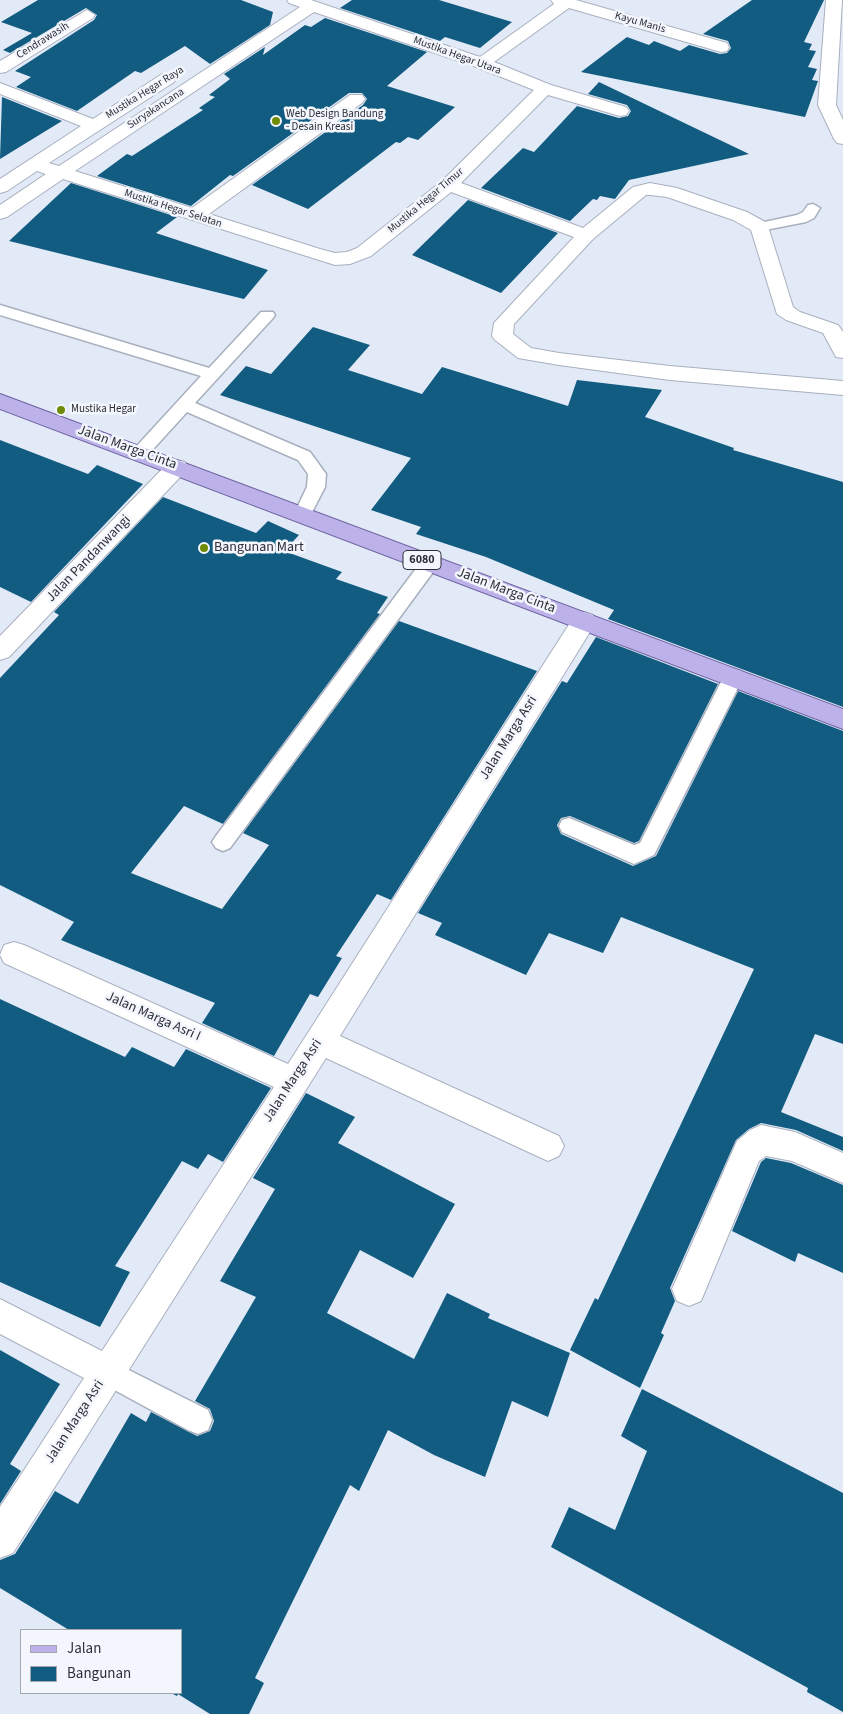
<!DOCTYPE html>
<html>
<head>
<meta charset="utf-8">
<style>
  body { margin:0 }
  #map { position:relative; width:843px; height:1714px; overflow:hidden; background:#e2eaf8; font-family:"Source Sans 3",sans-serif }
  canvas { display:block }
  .legend { position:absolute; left:20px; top:1629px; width:162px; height:65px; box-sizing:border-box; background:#f3f7fd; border:1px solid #a3a7ad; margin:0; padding:6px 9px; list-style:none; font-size:15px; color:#2c2f35 }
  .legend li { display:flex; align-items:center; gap:10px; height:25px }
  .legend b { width:25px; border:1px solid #a3a7ad }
</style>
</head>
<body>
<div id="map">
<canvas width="843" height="1714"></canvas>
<ul class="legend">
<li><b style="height:6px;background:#bcb1e8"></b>Jalan</li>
<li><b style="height:14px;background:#115c80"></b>Bangunan</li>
</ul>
</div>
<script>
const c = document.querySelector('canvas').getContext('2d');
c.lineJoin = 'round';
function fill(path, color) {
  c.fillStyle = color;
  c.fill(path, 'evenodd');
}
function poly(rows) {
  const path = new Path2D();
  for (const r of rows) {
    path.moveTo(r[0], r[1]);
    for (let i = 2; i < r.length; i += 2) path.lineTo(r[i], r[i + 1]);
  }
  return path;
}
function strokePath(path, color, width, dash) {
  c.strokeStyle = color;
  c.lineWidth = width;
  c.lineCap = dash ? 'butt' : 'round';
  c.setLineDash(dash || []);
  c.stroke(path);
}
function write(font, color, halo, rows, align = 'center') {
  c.font = font + ' "Source Sans 3",sans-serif';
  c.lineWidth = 5;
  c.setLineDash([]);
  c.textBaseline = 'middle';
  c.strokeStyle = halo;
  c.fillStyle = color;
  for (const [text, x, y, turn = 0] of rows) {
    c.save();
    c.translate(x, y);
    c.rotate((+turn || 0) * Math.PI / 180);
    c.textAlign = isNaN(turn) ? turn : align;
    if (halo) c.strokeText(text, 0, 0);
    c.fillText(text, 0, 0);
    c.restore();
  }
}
const building = poly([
  [38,0,241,0,273,12,270,25,210,64,185,46,141,73,135,71,77,111,16,87,31,77,15,71,94,20,97,15,86,8,10,53,3,50,32,33,1,22],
  [352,0,439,0,512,22,480,48,445,37,440,41,340,8],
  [752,0,824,0,804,42,812,44,809,50,816,51,808,67,817,69,812,80,818,81,805,117,581,72,627,37,649,45,654,41,680,51,689,45,720,54,727,53,731,48,728,41,703,34],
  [325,18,427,52,387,86,455,107,418,140,408,137,400,143,396,142,308,209,252,185,363,105,367,99,362,93,349,93,233,176,230,175,191,206,97,176,127,154,132,156,203,110,199,108,215,97,209,95,230,79,224,74,265,47,263,55,305,25,311,27],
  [599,82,749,154,629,180,615,199,600,196,597,200,593,199,570,221,481,188,523,148,534,152,577,106,619,118,628,116,631,111,627,105,588,94],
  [2,97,62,121,0,159],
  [71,183,177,217,156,233,268,270,244,299,9,241],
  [468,200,558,233,501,293,412,255],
  [313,327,370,345,348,370,422,394,442,367,568,406,577,380,662,390,645,417,734,448,733,450,843,482,843,707,608,619,614,610,486,557,416,534,421,527,371,510,411,458,220,395,246,366,271,374],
  [0,440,88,474,97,465,143,484,31,602,0,587],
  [163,497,256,533,268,521,299,535,284,551,342,572,336,579,388,597,377,613,380,614,223,824,184,806,131,873,222,909,269,845,243,833,399,621,537,671,391,900,377,894,336,956,342,958,318,997,310,994,274,1056,202,1023,215,1003,61,940,74,922,0,885,0,678,59,615,54,612],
  [596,637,718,684,639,841,634,843,570,816,561,818,557,825,561,834,633,866,656,856,738,691,843,731,843,1044,815,1034,781,1112,843,1137,843,1151,796,1130,761,1123,749,1129,736,1140,670,1288,675,1301,661,1333,664,1335,640,1388,570,1350,595,1298,598,1300,754,969,621,917,603,953,549,933,526,975,435,935,442,923,418,913,562,681,567,683],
  [0,999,125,1057,132,1047,174,1067,186,1049,271,1088,223,1162,208,1154,198,1169,182,1161,115,1266,130,1272,100,1327,0,1282],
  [306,1093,355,1117,338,1143,455,1204,413,1278,360,1250,327,1313,414,1359,447,1293,490,1314,488,1318,570,1353,548,1417,512,1401,485,1477,434,1455,388,1430,359,1491,350,1485,255,1678,264,1683,249,1714,210,1714,178,1694,177,1696,171,1693,181,1693,181,1630,69,1630,0,1588,0,1560,15,1554,55,1491,78,1504,131,1413,146,1422,151,1412,197,1436,210,1431,214,1421,210,1409,195,1401,256,1297,220,1281,275,1189,253,1178],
  [766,1158,791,1163,843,1185,843,1273,798,1253,795,1262,732,1231,761,1162],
  [0,1350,60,1384,10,1464,21,1471,0,1504],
  [642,1389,843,1493,843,1712,807,1692,808,1688,551,1547,569,1507,615,1530,647,1451,621,1436]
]);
const lane = poly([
  [813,204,820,208,814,218,806,222,760,231,753,227,755,224,797,215,803,212,808,205,813,204],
  [0,305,209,368,261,312,273,312,275,315,273,318,195,403,310,452,326,474,325,487,309,518,303,520,297,518,294,514,307,487,308,474,298,460,187,412,146,457,134,457,131,453,134,449,201,376,0,315,0,305],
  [430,557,436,558,439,563,436,568,230,848,223,851,216,848,212,842,216,836,424,558,430,557],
  [734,669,741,671,744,676,654,855,634,864,562,832,559,826,562,820,569,818,634,845,640,843,724,676,727,671,734,669],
  [107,1359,208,1410,212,1420,208,1430,198,1434,188,1430,98,1381,94,1372,98,1363,107,1359]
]);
const street = poly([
  [287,0,311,0,480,57,554,4,551,0,576,0,727,43,729,47,727,51,721,52,569,8,494,62,551,85,626,107,629,111,626,115,620,116,548,95,461,183,583,228,633,187,650,183,677,188,747,212,767,223,793,307,800,312,838,325,843,332,843,358,836,357,823,333,786,320,777,314,751,230,733,220,667,197,650,195,646,195,593,239,514,324,513,334,531,348,559,353,670,366,843,381,843,395,670,380,559,365,518,358,495,340,492,336,494,323,574,237,451,192,371,256,350,264,335,265,63,179,7,217,0,219,0,205,46,174,37,171,7,191,0,193,0,179,81,126,0,94,0,83,93,119,162,74,174,74,177,78,174,82,49,163,59,166,300,7,289,3,287,0],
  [314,12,476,67,534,90,442,181,357,248,347,252,335,253,320,249,209,214,362,103,365,99,362,95,350,95,192,208,75,171,314,12],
  [826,0,842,0,836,105,843,120,843,144,837,143,834,139,818,105,826,0],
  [87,10,95,15,93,18,6,72,0,73,0,61,87,10],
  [177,460,185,462,188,467,185,472,9,657,0,660,0,636,169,462,177,460],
  [584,612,593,615,596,621,593,627,340,1036,559,1136,564,1146,559,1156,548,1161,537,1156,326,1058,13,1553,0,1558,0,1507,84,1378,0,1334,0,1299,102,1351,274,1087,4,963,0,955,4,945,14,942,24,945,288,1064,575,615,584,612],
  [761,1125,795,1132,843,1153,843,1183,792,1161,766,1156,759,1161,701,1301,689,1306,677,1301,672,1289,737,1141,750,1130,761,1125]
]);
const primary = poly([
  [0,394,843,709,843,729,0,409,0,394]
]);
const markers = [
  [276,121,5,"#6e8b05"],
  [61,410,5,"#6e8b05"],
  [204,548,5,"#6e8b05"]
];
const farStreetnames = [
  ["Kayu Manis",640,23,16],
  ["Cendrawasih",43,41,-32],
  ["Mustika Hegar Utara",457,56,20],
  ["Mustika Hegar Raya",145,93,-32],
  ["Suryakancana",156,109,-33],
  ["Mustika Hegar Timur",426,201,-40],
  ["Mustika Hegar Selatan",173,209,18]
];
const farPoinames = [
  ["Web Design Bandung",286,115],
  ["- Desain Kreasi",286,128],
  ["Mustika Hegar",71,410]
];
const shields = [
  [422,560,38]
];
const shieldNames = [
  ["6080",422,560]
];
const streetNames = [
  ["Jalan Marga Cinta",127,448,20],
  ["Jalan Pandanwangi",89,559,-46],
  ["Jalan Marga Cinta",506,591,21],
  ["Jalan Marga Asri",509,738,-58],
  ["Jalan Marga Asri I",153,1017,24],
  ["Jalan Marga Asri",293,1081,-57],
  ["Jalan Marga Asri",75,1422,-57]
];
const poiNames = [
  ["Bangunan Mart",214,548]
];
fill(building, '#115c80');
strokePath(lane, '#a8b0be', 3);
strokePath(street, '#a8b0be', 2);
strokePath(primary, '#6d62a0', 2);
fill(lane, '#fff');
fill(street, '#fff');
fill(primary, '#bcb1e8');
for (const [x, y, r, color] of markers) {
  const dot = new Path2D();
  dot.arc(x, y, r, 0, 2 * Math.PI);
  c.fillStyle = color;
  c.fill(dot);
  strokePath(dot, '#f3f7fd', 2);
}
write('11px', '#2c2f35', '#f3f7fd', farStreetnames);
write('11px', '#2c2f35', '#f3f7fd', farPoinames, 'left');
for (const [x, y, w] of shields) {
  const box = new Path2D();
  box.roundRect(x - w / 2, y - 9.5, w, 19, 4);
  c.fillStyle = '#f3f7fd';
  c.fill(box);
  strokePath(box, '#2c2f35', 1);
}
write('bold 12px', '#2c2f35', null, shieldNames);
write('14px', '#2c2f35', '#f3f7fd', streetNames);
write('14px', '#2c2f35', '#f3f7fd', poiNames, 'left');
</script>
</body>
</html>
